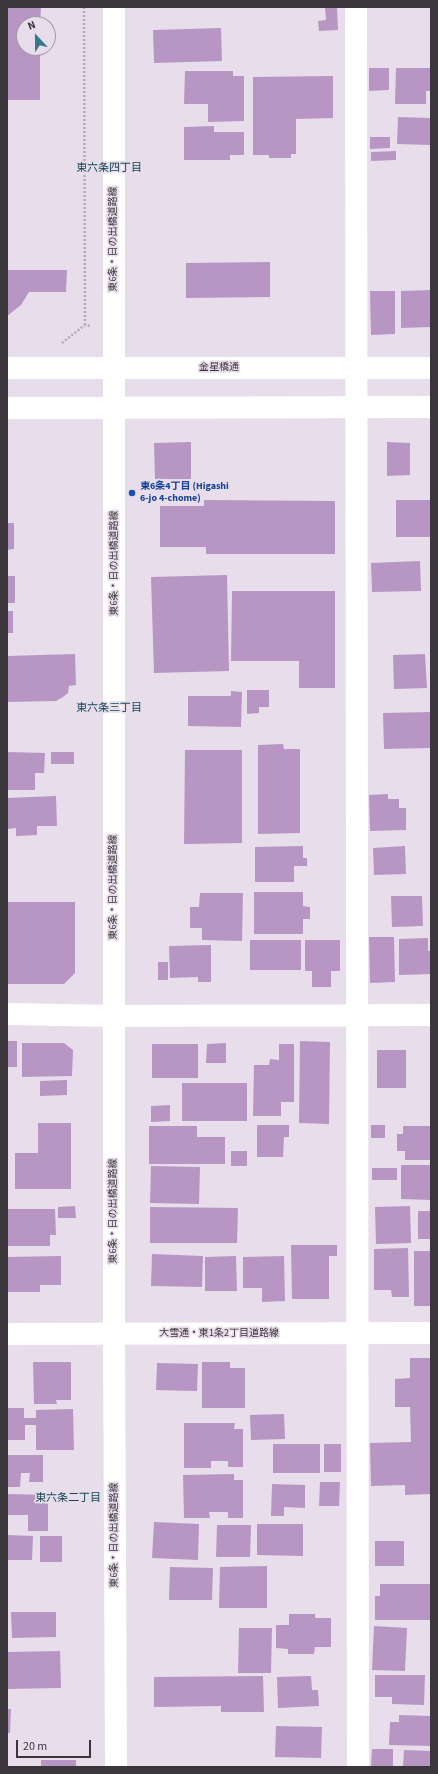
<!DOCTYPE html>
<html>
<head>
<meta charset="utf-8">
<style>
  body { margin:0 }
  #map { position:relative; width:438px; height:1774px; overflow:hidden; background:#e8ddeb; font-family:"Source Sans 3",sans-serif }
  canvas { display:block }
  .frame { position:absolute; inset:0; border:8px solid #3b363c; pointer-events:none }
  .north { position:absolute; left:16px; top:16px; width:40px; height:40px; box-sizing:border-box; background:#e8ddeb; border:1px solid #a39aa5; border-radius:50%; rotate:338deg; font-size:11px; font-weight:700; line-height:16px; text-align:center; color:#3b363c }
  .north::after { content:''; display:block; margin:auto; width:14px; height:18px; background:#38778c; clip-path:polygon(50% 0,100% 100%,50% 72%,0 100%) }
  .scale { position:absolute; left:16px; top:1740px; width:75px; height:18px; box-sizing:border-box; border:2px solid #3b363c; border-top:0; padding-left:5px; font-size:12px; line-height:14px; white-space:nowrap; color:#3b363c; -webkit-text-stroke:3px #e8ddeb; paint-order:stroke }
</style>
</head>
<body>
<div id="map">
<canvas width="438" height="1774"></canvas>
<div class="frame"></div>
<div class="north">N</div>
<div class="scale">20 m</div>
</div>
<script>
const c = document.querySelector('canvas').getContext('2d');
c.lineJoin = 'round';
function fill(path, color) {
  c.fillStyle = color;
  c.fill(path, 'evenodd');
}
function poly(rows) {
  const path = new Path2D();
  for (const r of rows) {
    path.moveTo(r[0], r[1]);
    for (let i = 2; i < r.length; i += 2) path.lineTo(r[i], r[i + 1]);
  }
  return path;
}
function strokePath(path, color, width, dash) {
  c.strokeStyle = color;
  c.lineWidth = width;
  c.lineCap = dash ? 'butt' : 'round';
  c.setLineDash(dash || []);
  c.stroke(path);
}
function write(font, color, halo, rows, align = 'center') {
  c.font = font + ' "Source Sans 3","Noto Sans JP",sans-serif';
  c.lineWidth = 3.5;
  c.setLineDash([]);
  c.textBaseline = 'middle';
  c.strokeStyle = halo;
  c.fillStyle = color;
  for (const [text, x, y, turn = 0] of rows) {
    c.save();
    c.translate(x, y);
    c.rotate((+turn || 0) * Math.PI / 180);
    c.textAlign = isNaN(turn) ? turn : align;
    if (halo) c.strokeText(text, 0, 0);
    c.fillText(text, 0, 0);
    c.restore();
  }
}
const building = poly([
  [7,7,41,7,40,24,24,24,24,48,40,48,40,100,7,100],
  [325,7,337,7,338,30,319,31,318,21,326,20],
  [221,28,222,61,154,63,153,30],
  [369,68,389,68,389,90,369,91],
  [396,68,431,68,431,91,426,91,426,104,395,104],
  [185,71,233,71,233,76,244,76,244,121,208,122,208,104,184,104],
  [333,76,333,118,296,119,296,154,291,154,291,158,269,158,269,155,253,155,253,77],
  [398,117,431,118,431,145,397,144],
  [214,126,214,132,244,132,244,155,230,155,230,160,184,160,184,127],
  [370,137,390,137,390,148,370,149],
  [396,151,396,160,371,161,371,152],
  [270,262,270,297,186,298,186,263],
  [7,270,67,270,66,292,29,292,21,305,7,316],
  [431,290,431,327,401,328,401,291],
  [370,291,395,291,395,334,371,335],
  [191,442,191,479,155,479,154,443],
  [387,442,410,443,410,475,387,476],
  [204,500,335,501,335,554,206,554,206,547,160,547,160,506,204,506],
  [396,500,431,500,431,537,396,537],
  [7,523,14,523,14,549,7,550],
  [420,561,421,591,372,592,371,563],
  [227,575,229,671,154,673,151,577],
  [7,576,15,576,15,603,7,603],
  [232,591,335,591,335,688,299,688,299,661,231,661],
  [7,611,13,611,13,633,7,633],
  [75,654,76,685,69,686,68,693,63,697,56,701,7,702,7,656],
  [425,654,427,688,394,689,393,655],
  [247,690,269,690,269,707,259,707,259,713,247,714],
  [231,691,242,692,241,727,188,726,188,696,231,696],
  [431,712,431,748,384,749,383,713],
  [283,744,284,749,300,749,300,833,258,834,258,745],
  [185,750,242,750,242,843,184,844],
  [7,752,45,753,44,773,35,773,35,790,7,790],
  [51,752,74,752,74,764,51,764],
  [388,794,388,799,399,799,399,808,406,808,406,830,370,831,369,795],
  [56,796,57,826,37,826,37,835,16,836,16,828,7,829,7,798],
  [303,846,303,858,307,858,307,866,294,866,294,882,255,882,255,847],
  [405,846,406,874,374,875,373,848],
  [254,892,303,892,303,906,310,907,310,919,303,919,303,934,254,934],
  [200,893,243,893,242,941,202,940,202,928,190,928,190,907,199,907],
  [391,896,422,896,423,926,392,927],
  [7,902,75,902,75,973,64,984,8,984],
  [369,937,394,937,395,982,370,983],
  [428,938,428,951,431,951,431,974,399,975,399,939],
  [250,940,301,940,301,970,250,970],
  [305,940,340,940,340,971,331,971,331,987,312,987,312,971,305,971],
  [211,945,211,982,198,982,198,977,170,978,169,946],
  [158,962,168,962,168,980,158,980],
  [7,1041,17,1041,17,1067,7,1067],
  [300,1041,330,1042,329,1124,299,1123],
  [22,1043,64,1043,73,1050,72,1076,22,1077],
  [226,1043,226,1063,206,1063,207,1044],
  [152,1044,198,1044,198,1078,152,1078],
  [279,1044,294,1044,294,1102,281,1102,281,1116,253,1116,254,1065,269,1065,270,1059,279,1060],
  [377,1050,406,1050,406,1088,377,1088],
  [67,1080,67,1095,40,1096,40,1081],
  [182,1083,247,1083,247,1121,182,1121],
  [170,1105,170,1121,151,1122,151,1106],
  [38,1123,71,1123,71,1189,15,1189,15,1153,38,1153],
  [257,1125,289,1125,289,1137,284,1137,283,1157,257,1157],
  [371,1125,385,1125,385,1138,371,1138],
  [149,1126,197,1126,197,1137,225,1137,225,1164,149,1164],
  [403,1126,431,1126,431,1160,405,1160,405,1151,397,1151,397,1134,403,1134],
  [231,1151,247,1151,247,1166,231,1166],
  [401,1165,431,1165,431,1200,401,1199],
  [151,1166,200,1167,199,1204,150,1203],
  [372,1168,397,1168,397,1180,372,1180],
  [75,1206,76,1218,58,1218,58,1207],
  [410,1206,411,1243,376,1244,375,1207],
  [150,1207,238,1208,237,1243,150,1243],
  [7,1209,55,1209,56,1235,50,1235,50,1246,7,1246],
  [418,1211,431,1211,431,1239,418,1239],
  [291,1245,337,1245,337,1256,329,1256,329,1299,292,1299],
  [408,1248,409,1297,392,1297,391,1290,374,1290,374,1249],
  [414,1251,431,1251,431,1306,414,1306],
  [152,1254,203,1256,202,1287,151,1286],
  [61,1256,61,1285,40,1285,40,1292,7,1292,7,1257],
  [236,1256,237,1291,205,1291,205,1257],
  [284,1256,285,1301,262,1302,262,1288,243,1288,243,1257],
  [410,1358,431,1358,431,1494,405,1495,405,1485,371,1486,370,1443,411,1442,410,1407,395,1407,395,1379,410,1378],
  [33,1362,71,1362,71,1400,56,1400,57,1404,34,1404],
  [202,1362,230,1362,230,1368,245,1368,245,1408,202,1408],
  [157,1363,198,1364,197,1391,156,1390],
  [7,1408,24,1408,24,1418,36,1418,36,1410,73,1409,74,1450,36,1450,36,1425,25,1425,25,1440,7,1440],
  [284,1414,285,1439,251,1440,250,1415],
  [184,1423,235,1423,234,1429,243,1429,243,1467,228,1467,228,1461,211,1461,211,1468,184,1468],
  [273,1444,320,1444,320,1473,273,1473],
  [324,1444,341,1444,341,1472,324,1472],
  [7,1455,43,1455,43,1482,29,1482,30,1473,21,1473,20,1487,7,1487],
  [234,1474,234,1480,243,1480,243,1518,228,1518,228,1512,209,1512,210,1518,184,1518,183,1475],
  [320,1482,340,1482,339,1506,319,1506],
  [272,1484,305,1485,305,1508,284,1507,284,1516,271,1516],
  [7,1494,48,1495,48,1531,28,1531,28,1515,7,1515],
  [154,1522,199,1524,198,1560,152,1558],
  [257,1524,303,1524,303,1556,257,1555],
  [217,1525,251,1525,250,1557,216,1557],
  [7,1535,33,1536,32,1560,7,1560],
  [40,1536,62,1536,62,1562,40,1562],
  [375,1541,404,1541,404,1566,375,1566],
  [267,1566,267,1608,219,1608,220,1567],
  [170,1567,213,1568,212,1600,169,1600],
  [380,1584,431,1584,431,1620,375,1620,375,1596,380,1596],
  [11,1612,56,1612,56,1637,12,1638],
  [289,1614,315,1614,315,1618,331,1618,331,1647,315,1647,314,1654,288,1654,288,1649,276,1648,276,1625,289,1625],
  [374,1626,407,1628,405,1671,372,1670],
  [239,1628,272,1628,271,1673,238,1673],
  [60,1651,61,1688,7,1689,7,1652],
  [375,1675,425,1675,424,1705,392,1704,392,1697,375,1697],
  [263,1676,264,1712,221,1712,221,1706,154,1707,154,1677],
  [311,1676,312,1690,318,1690,319,1706,278,1708,277,1677],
  [7,1709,11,1709,10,1733,7,1733],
  [399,1715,431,1716,431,1746,389,1745,390,1722,399,1722],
  [276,1726,322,1727,321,1758,275,1757],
  [372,1749,393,1749,393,1767,371,1767],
  [404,1750,431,1751,431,1767,403,1767],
  [41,1760,76,1760,76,1767,41,1767]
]);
const path = poly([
  [84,7,85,325],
  [62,343,85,325,91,326]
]);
const minor = poly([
  [356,7,358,1767],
  [7,1014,114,1016,431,1015],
  [7,1334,431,1333]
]);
const tertiary = poly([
  [114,7,114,1333,116,1767],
  [7,368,431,368],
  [7,408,431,407]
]);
const markers = [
  [132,493,4,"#1a4fb4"]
];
const streetNames = [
  ["東6条・日の出橋道路線",114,239,-90],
  ["金星橋通",219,368],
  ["東6条・日の出橋道路線",115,563,-90],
  ["東6条・日の出橋道路線",114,887,-90],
  ["東6条・日の出橋道路線",114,1211,-90],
  ["大雪通・東1条2丁目道路線",219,1334],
  ["東6条・日の出橋道路線",115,1535,-90]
];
const transitNames = [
  ["東6条4丁目 (Higashi",140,487],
  ["6-jo 4-chome)",140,499]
];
const neighbourhoodNames = [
  ["東六条四丁目",109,169],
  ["東六条三丁目",109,709],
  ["東六条二丁目",68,1499]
];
fill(building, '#b896c4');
strokePath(path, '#b4abb6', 2.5, [2, 2]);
strokePath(minor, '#fff', 22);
strokePath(tertiary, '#fff', 22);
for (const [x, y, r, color] of markers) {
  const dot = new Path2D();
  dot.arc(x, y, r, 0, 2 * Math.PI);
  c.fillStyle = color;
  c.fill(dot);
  strokePath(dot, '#e8ddeb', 1.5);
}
write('10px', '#3b363c', '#e8ddeb', streetNames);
write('bold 10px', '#164399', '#e8ddeb', transitNames, 'left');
write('11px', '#144858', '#e8ddeb', neighbourhoodNames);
</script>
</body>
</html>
